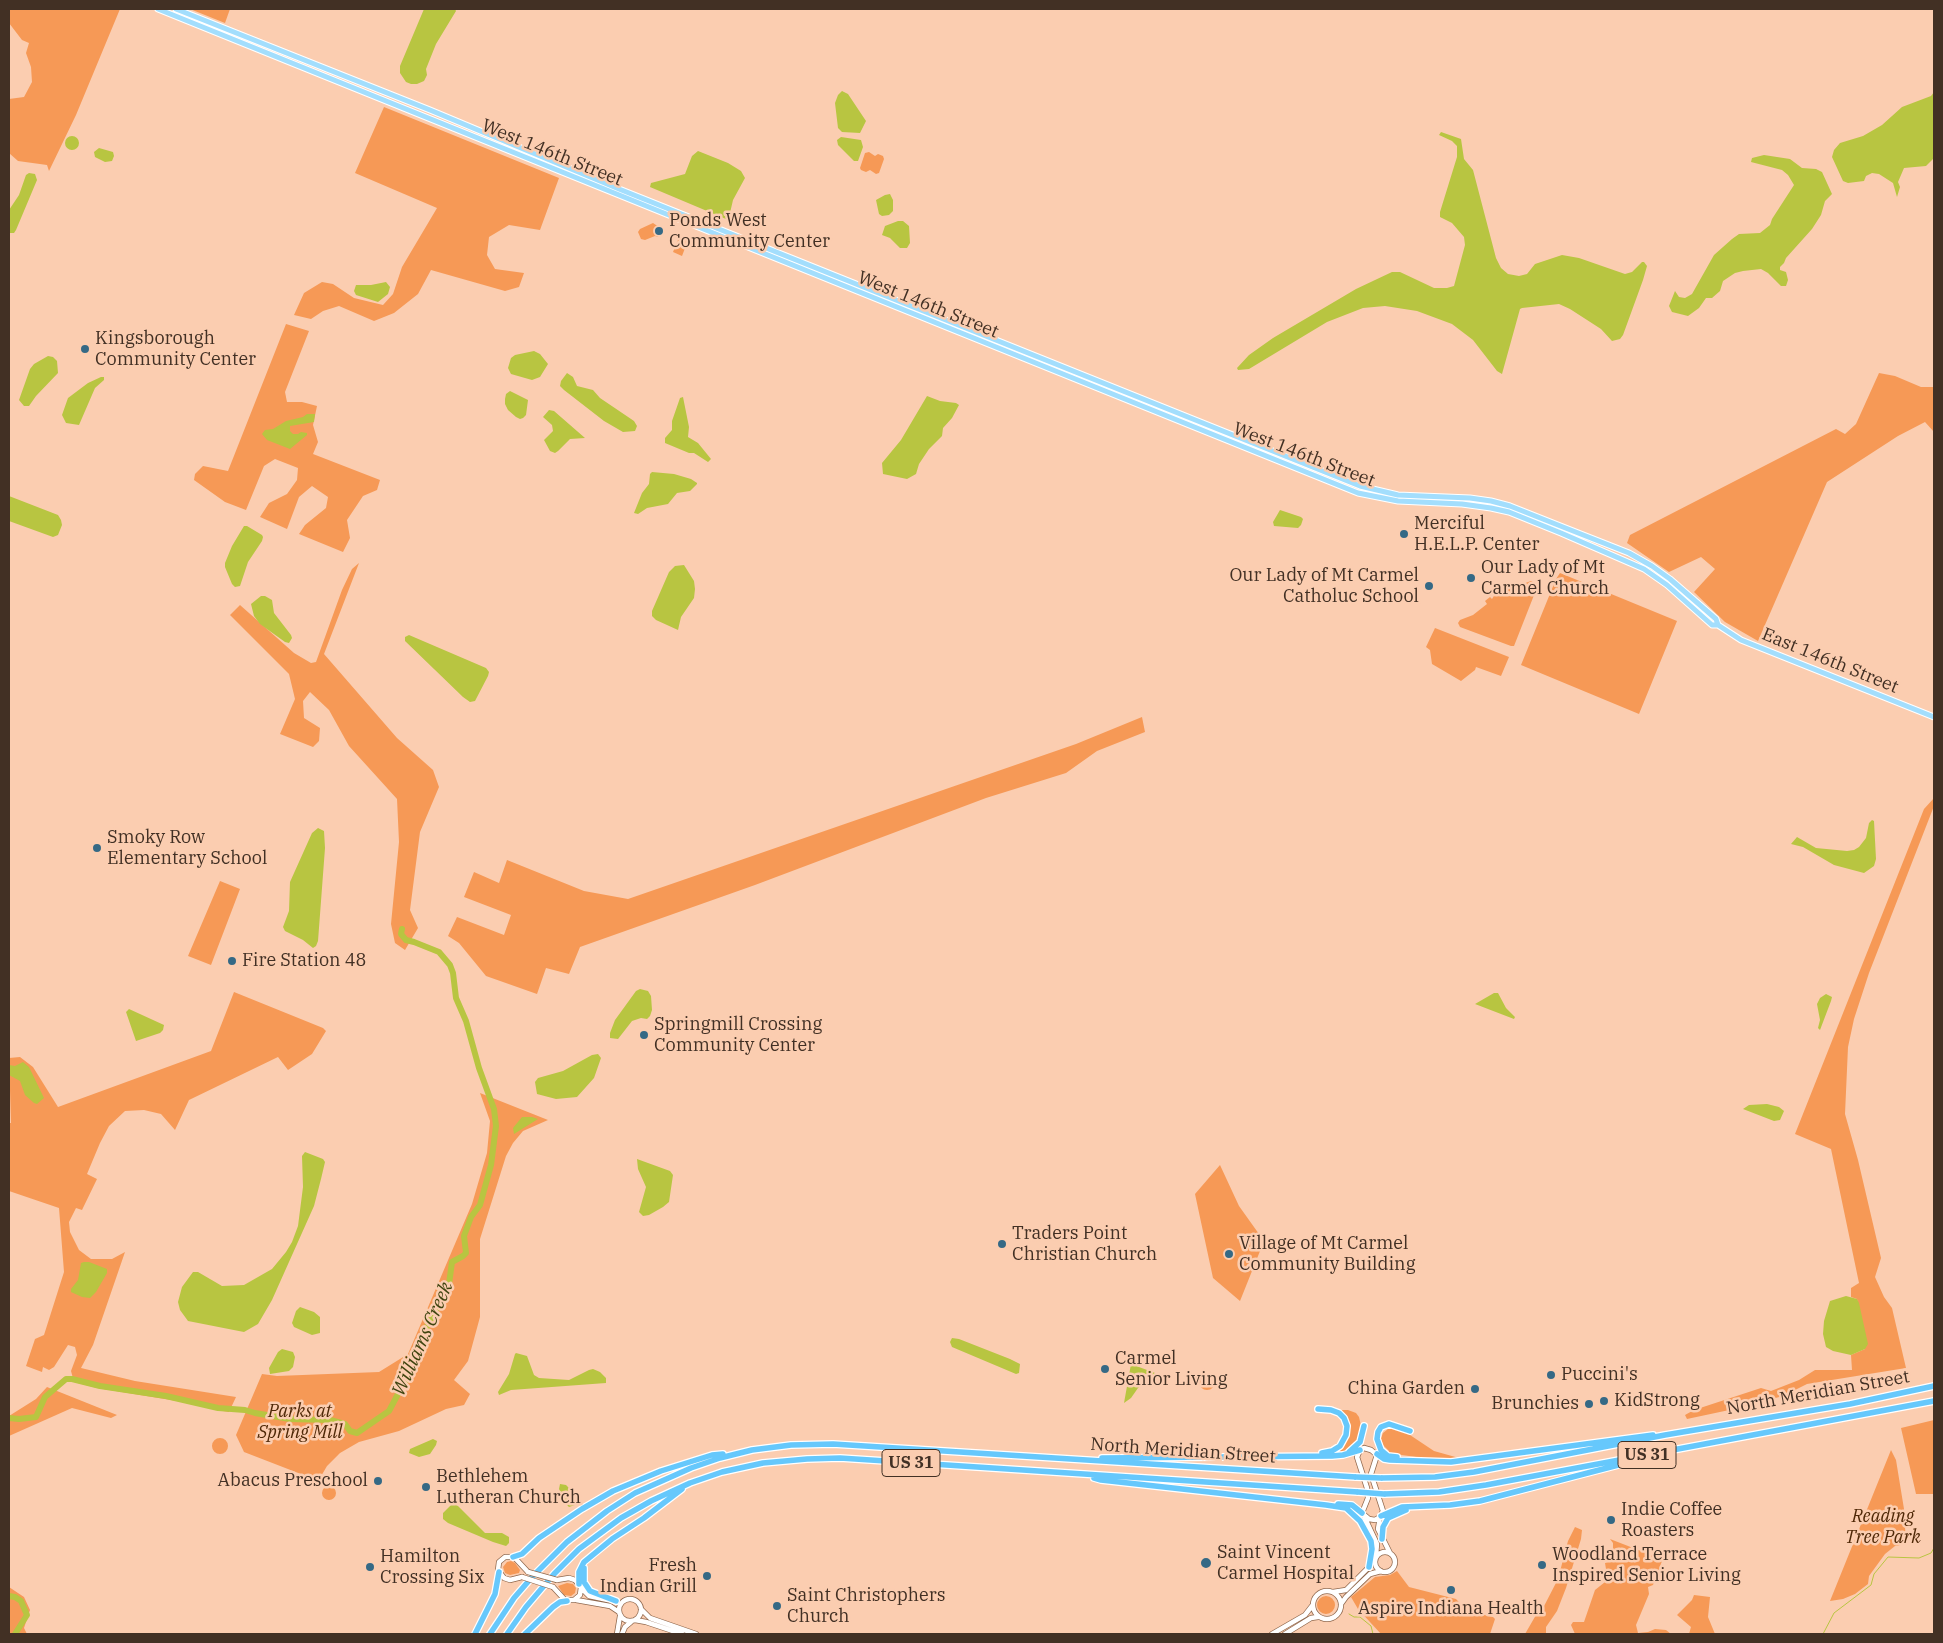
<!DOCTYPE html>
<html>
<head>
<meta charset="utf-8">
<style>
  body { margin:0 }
  #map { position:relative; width:1943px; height:1643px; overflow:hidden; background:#fbcdb0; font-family:"IBM Plex Serif",serif }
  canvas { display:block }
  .frame { position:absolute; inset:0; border:10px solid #423024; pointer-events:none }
</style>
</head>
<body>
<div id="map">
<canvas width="1943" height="1643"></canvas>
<div class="frame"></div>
</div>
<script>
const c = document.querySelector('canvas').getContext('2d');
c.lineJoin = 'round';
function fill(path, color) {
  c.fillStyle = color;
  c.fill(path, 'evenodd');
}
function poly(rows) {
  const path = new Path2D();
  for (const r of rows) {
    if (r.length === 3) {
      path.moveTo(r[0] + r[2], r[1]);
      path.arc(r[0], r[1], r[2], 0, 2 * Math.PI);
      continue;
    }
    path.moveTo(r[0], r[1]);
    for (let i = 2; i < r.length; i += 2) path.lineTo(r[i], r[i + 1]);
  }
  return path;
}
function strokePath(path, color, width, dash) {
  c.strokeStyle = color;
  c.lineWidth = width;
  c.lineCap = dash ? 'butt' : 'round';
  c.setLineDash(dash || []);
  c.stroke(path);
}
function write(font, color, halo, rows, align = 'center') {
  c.font = font + ' "IBM Plex Serif",serif';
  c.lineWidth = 5;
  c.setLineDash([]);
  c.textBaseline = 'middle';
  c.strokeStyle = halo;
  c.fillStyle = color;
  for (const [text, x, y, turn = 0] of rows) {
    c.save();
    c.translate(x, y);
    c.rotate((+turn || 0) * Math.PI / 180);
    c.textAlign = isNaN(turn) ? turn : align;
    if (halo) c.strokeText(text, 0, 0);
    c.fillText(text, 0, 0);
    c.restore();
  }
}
const green = poly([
  [9,9,120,9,76,115,49,171,47,165,18,161,9,153,9,99,24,97,32,82,31,67,26,53,29,43,22,40,9,23],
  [190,9,230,9,225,23],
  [384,107,559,178,540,230,509,225,489,237,487,255,495,269,524,273,519,287,505,291,431,270,418,294,394,313,374,321,339,306,323,311,311,319,294,315,304,293,322,282,333,284,354,298,383,305,393,294,402,267,437,208,355,173],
  [869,152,875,156,878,154,883,156,884,159,879,173,876,174,870,170,866,172,861,170,860,168,865,153],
  [653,223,662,229,660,235,658,237,655,236,645,240,641,239,638,232,640,229],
  [680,235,694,241,692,245,687,243,682,256,673,252],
  [286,324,309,331,285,392,287,402,302,402,317,406,313,425,318,442,313,454,380,480,377,490,363,496,347,520,350,538,343,552,299,534,305,525,326,508,328,497,312,486,299,497,287,529,260,517,269,503,287,494,297,480,298,468,275,459,264,466,246,510,225,502,194,480,195,474,203,466,228,471],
  [1879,373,1895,376,1921,387,1934,387,1934,432,1925,422,1898,436,1827,482,1758,641,1725,622,1694,592,1715,569,1701,557,1669,572,1627,543,1630,535,1836,429,1845,434,1856,424],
  [359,563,324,654,397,738,433,770,439,787,420,832,410,910,418,928,405,950,395,943,391,924,399,842,397,799,349,746,329,710,310,692,303,701,304,718,320,728,319,741,313,747,280,734,295,699,289,674,230,615,240,605,294,653,311,663,316,662,342,590,352,569],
  [1560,573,1677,621,1639,714,1521,665,1556,579],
  [1531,581,1538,585,1514,646,1511,646,1460,627,1458,623,1460,620,1473,615,1487,604,1485,601,1490,597,1492,599,1503,582,1507,584,1505,588,1509,589],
  [1435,628,1509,657,1501,676,1476,667,1475,670,1461,681,1432,664,1430,650,1426,647],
  [1142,717,1145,732,1097,751,1066,773,986,798,755,885,580,947,569,974,546,968,537,994,486,976,459,943,448,936,457,917,504,935,511,915,464,897,474,872,499,883,507,860,584,891,628,899,1076,744],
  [1934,798,1934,806,1869,973,1854,1019,1848,1047,1845,1114,1858,1160,1881,1258,1875,1277,1884,1297,1892,1308,1906,1368,1807,1384,1783,1396,1734,1409,1687,1419,1685,1415,1694,1410,1761,1388,1771,1391,1799,1380,1815,1370,1852,1370,1851,1355,1865,1349,1857,1299,1851,1297,1851,1288,1859,1283,1831,1149,1795,1134,1924,809],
  [220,881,240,889,211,965,188,956],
  [234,992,323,1028,326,1031,312,1054,288,1070,278,1057,189,1100,175,1130,161,1114,144,1110,125,1111,109,1126,100,1143,87,1174,97,1179,82,1210,76,1208,69,1222,70,1232,79,1250,91,1259,112,1259,125,1252,93,1345,81,1368,135,1381,236,1397,229,1412,217,1410,177,1401,97,1388,74,1382,71,1371,77,1355,75,1347,68,1345,54,1367,49,1370,43,1367,42,1372,26,1366,35,1339,44,1335,64,1272,59,1208,9,1191,9,1123,11,1123,9,1058,20,1057,33,1067,58,1107,211,1051],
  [480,1093,548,1120,523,1131,513,1143,506,1156,480,1239,480,1317,468,1361,454,1380,470,1394,464,1405,446,1409,399,1431,359,1442,340,1453,327,1466,320,1478,306,1476,244,1452,236,1435,262,1374,277,1376,379,1372,408,1354,472,1204,487,1153,490,1121],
  [1220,1165,1239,1206,1264,1241,1240,1301,1213,1278,1195,1194],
  [1207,1382,8],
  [47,1387,117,1415,111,1418,72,1408,9,1436,9,1416,36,1399],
  [1338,1410,1348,1410,1356,1413,1359,1417,1362,1430,1358,1440,1347,1451,1332,1454,1344,1445,1348,1435],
  [1934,1420,1934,1494,1916,1494,1901,1428],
  [1388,1427,1404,1431,1434,1451,1459,1458,1430,1459,1388,1453,1389,1451,1383,1445,1381,1438,1383,1433,1388,1429],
  [220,1446,8],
  [1891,1450,1896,1460,1904,1509,1906,1544,1895,1546,1885,1554,1869,1576,1868,1584,1855,1594,1843,1599,1830,1601],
  [329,1493,7],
  [1575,1527,1582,1530,1581,1539,1566,1588,1557,1611,1546,1627,1546,1634,1525,1634,1536,1615,1542,1610,1558,1579,1568,1541],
  [1610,1539,1659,1558,1662,1561,1653,1585,1648,1587,1649,1594,1636,1625,1638,1633,1648,1632,1655,1629,1666,1630,1671,1634,1575,1634,1571,1625,1573,1622,1584,1622,1595,1590,1605,1582,1607,1575,1605,1563,1609,1562,1613,1548,1613,1543],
  [507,1562,511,1561,515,1563,520,1570,519,1573,510,1575,505,1573,503,1567],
  [1397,1571,1409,1587,1456,1599,1467,1611,1493,1617,1495,1619,1490,1634,1381,1634,1358,1609,1351,1597,1375,1577,1390,1575],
  [567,1583,573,1584,576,1588,575,1593,571,1596,564,1595,558,1586],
  [9,1587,24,1597,30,1610,24,1628,27,1634,9,1634],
  [1694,1595,1710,1597,1708,1617,1715,1634,1689,1634,1691,1627,1677,1615,1692,1600],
  [1326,1605,9]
]);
const water = poly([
  [424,9,455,9,456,11,436,44,426,69,427,75,424,81,417,84,411,84,406,82,400,73,400,66],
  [842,91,848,94,866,121,860,133,842,132,838,128,835,103,838,95],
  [1934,92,1934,158,1926,166,1904,168,1898,182,1900,187,1897,197,1893,183,1879,174,1872,173,1866,176,1864,181,1848,183,1843,181,1832,157,1834,150,1840,143,1863,136,1882,125,1902,107,1931,96],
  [1441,132,1461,139,1464,159,1473,170,1496,258,1501,268,1508,274,1519,276,1527,274,1535,264,1562,255,1579,258,1625,274,1632,272,1642,262,1644,262,1647,266,1643,280,1623,335,1620,339,1612,341,1601,329,1570,309,1559,304,1522,308,1520,309,1502,374,1497,371,1473,340,1452,324,1417,311,1385,306,1363,308,1327,322,1249,369,1238,370,1237,368,1249,355,1273,338,1356,289,1392,272,1400,272,1434,288,1447,288,1454,286,1465,245,1464,237,1452,223,1440,217,1440,212,1457,157,1457,146,1452,141,1439,135],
  [72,143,7],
  [841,137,861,140,863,147,858,161,854,161,838,145,837,140],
  [99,148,113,152,114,156,112,161,105,162,95,157,94,152],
  [698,151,728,163,741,171,745,178,733,200,730,213,726,219,650,187,651,183,685,174,692,156],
  [1764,155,1790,159,1802,168,1816,169,1822,172,1832,194,1825,201,1821,215,1812,229,1786,258,1784,263,1780,267,1780,270,1786,272,1788,280,1786,286,1781,286,1768,273,1761,269,1743,271,1735,273,1723,281,1720,291,1712,298,1706,298,1699,308,1688,316,1672,312,1669,306,1675,291,1679,297,1685,298,1692,294,1714,255,1732,239,1739,234,1760,233,1770,225,1772,219,1794,185,1788,175,1782,170,1751,162,1752,158],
  [29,173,35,174,37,180,16,230,14,233,10,233,9,210,19,195,26,175],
  [890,194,893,200,893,211,889,215,882,216,879,214,876,200,885,195],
  [898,221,903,221,909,226,910,243,907,248,900,248,890,238,882,235,885,226],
  [386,282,390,287,388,294,378,302,356,295,354,291,356,285,371,285],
  [534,351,540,354,548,364,540,377,532,380,511,374,508,368,511,358,515,355],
  [48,356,53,357,57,361,58,373,36,396,29,406,24,406,19,400,30,369,34,364],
  [567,373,573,377,577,386,593,390,600,398,634,421,637,426,635,431,623,432,604,421,564,390,560,386,561,381],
  [101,377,104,377,104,380,95,388,79,425,66,423,62,415,68,398,88,383],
  [510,391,528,400,526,415,523,418,520,419,516,417,508,410,505,404,505,399,506,394],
  [927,396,940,401,956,403,959,405,952,418,943,428,942,436,929,449,919,464,916,474,907,479,883,474,882,463,901,440],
  [683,397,689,427,688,437,698,443,711,459,708,462,694,453,689,453,665,443,665,438,672,430,672,421,680,398],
  [549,410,554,411,585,438,570,439,558,451,555,453,550,451,544,440,553,431,552,425,543,417],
  [307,414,315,414,314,422,290,426,290,431,293,434,298,434,301,432,307,433,307,435,290,449,267,440,262,434,265,430,273,429,286,421,303,417],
  [652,472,674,474,691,479,697,483,697,484,690,491,677,493,668,504,647,508,638,514,634,513,642,493,649,484,650,474],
  [9,496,58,515,61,520,62,525,58,535,53,537,9,521],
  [1280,510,1301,517,1303,519,1301,525,1298,528,1274,526,1273,522],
  [244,526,247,526,262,535,263,537,262,541,248,562,240,586,235,587,232,584,225,567,225,563,232,546],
  [684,565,694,581,695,589,694,598,681,617,678,630,656,620,652,616,652,611,669,572,675,566],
  [261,596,265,596,272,600,274,613,291,635,292,638,289,643,285,642,260,624,254,616,251,604],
  [409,635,486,668,489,672,488,676,475,701,470,702,463,697,405,641,405,637],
  [1872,820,1874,821,1876,859,1874,866,1864,873,1834,865,1803,847,1791,844,1797,837,1816,848,1847,851,1854,850,1859,847,1866,838,1869,823],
  [318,828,324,831,325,848,318,941,316,946,313,948,303,940,285,931,283,927,289,911,290,882,312,833],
  [640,989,648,991,651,996,652,1010,650,1016,647,1019,641,1018,632,1021,618,1039,610,1038,610,1033,615,1020,636,991],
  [1494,993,1498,993,1506,1008,1515,1017,1514,1019,1475,1004],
  [1826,994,1832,997,1831,1001,1820,1030,1818,1028,1820,1020,1817,1004,1820,998],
  [129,1009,164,1025,163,1030,160,1033,136,1041,126,1012],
  [598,1054,601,1058,594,1078,577,1097,556,1099,537,1094,535,1082,538,1078,563,1071,592,1055],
  [23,1062,29,1067,44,1098,37,1104,34,1103,25,1095,20,1081,9,1075,9,1065,15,1066],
  [1767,1104,1779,1107,1784,1111,1780,1120,1774,1121,1743,1109,1749,1105],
  [522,1117,532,1117,538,1119,514,1134,513,1128],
  [305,1152,323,1159,325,1162,321,1179,314,1206,272,1300,258,1324,244,1332,188,1321,180,1310,178,1302,182,1287,193,1272,198,1272,222,1286,244,1285,272,1269,286,1252,292,1242,298,1226,303,1187,302,1156],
  [637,1159,670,1171,673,1175,669,1202,663,1207,649,1215,643,1216,639,1212,646,1187,638,1169],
  [84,1262,89,1262,107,1269,107,1273,96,1292,90,1298,82,1297,71,1292,71,1289,78,1280,81,1263],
  [1846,1296,1857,1299,1859,1303,1868,1344,1865,1349,1851,1355,1833,1351,1826,1347,1823,1334,1824,1321,1830,1301],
  [300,1307,314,1312,320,1317,320,1333,312,1335,294,1327,292,1323,296,1311],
  [952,1338,959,1339,1010,1359,1020,1364,1019,1373,1016,1374,952,1347,950,1342],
  [282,1349,293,1352,295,1357,293,1367,289,1371,270,1374,269,1368,278,1352],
  [516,1353,527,1356,534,1375,539,1378,569,1380,589,1370,593,1369,600,1372,606,1378,606,1383,511,1390,499,1395,498,1392,509,1374,515,1354],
  [1131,1364,1155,1373,1155,1376,1138,1388,1131,1398,1124,1403],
  [433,1439,437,1441,436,1445,430,1454,419,1457,409,1453,410,1449],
  [560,1484,566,1485,573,1492,577,1500,575,1505,569,1507,566,1504,559,1489],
  [452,1504,458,1506,485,1533,502,1533,509,1537,509,1543,506,1546,493,1542,448,1523,443,1519,443,1513]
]);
const stream = poly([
  [1349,1614,1354,1617,1360,1617,1371,1626,1373,1634],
  [1823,1634,1834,1613,1871,1585,1874,1574,1888,1557,1919,1558,1931,1553,1934,1548]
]);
const river = poly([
  [9,1418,19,1419,36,1417,45,1397,66,1379,72,1379,100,1386,166,1396,218,1408,245,1410,255,1413,290,1419,330,1420,345,1424,350,1431,357,1433,389,1411,398,1394,404,1387,407,1375,416,1359,423,1334,437,1308,441,1288,449,1284,452,1262,463,1256,466,1253,464,1236,471,1217,480,1205,491,1165,496,1126,494,1109,479,1068,466,1021,456,998,453,973,450,965,439,952,414,942,406,940,401,934,402,929],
  [9,1596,15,1597,21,1601,27,1615,15,1634]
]);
const secondary = poly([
  [1364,1448,1371,1450,1377,1455,1371,1474,1383,1511,1380,1517,1375,1520,1369,1519,1362,1513,1368,1498,1367,1488,1357,1457,1360,1450,1364,1448],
  [1363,1514,1377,1544,1376,1555],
  [1380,1517,1378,1529,1390,1553],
  [1385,1562,10],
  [522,1577,510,1580,504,1578,498,1570,499,1562,505,1557,514,1557,528,1572],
  [553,1587,565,1600,574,1600,580,1595,581,1587,575,1580,569,1578,557,1580],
  [582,1589,589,1596,608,1600],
  [1327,1605,14],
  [1333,1592,1346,1590,1370,1566],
  [630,1610,11],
  [576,1600,610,1606,619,1612],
  [1341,1604,1346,1597,1370,1574,1381,1571],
  [641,1609,650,1618,696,1634],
  [635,1620,646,1622,682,1634],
  [617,1634,620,1616],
  [622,1634,625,1627,631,1622],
  [1272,1634,1305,1615,1312,1606],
  [1285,1634,1311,1618,1318,1617]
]);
const primary = poly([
  [158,9,1358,493,1398,501,1462,504,1491,508,1509,512,1561,533,1644,569,1667,585,1712,625,1718,625,1741,640,1934,717],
  [176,9,430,110,619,189,1360,486,1398,495,1470,498,1491,501,1510,506,1563,527,1629,553,1652,566,1670,579,1716,619,1718,625]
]);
const motorway = poly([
  [1318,1409,1331,1410,1339,1413,1344,1418,1347,1426,1346,1435,1340,1446,1332,1451,1322,1453],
  [1349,1452,1360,1442,1364,1426],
  [1377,1454,1384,1459,1390,1460,1451,1462,1653,1435],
  [1397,1457,1388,1456,1381,1450,1377,1439,1378,1432,1381,1427,1389,1424,1410,1431],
  [1102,1458,1332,1456,1343,1455,1360,1450],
  [1094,1478,1101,1480,1326,1505,1346,1508,1360,1521,1371,1541,1372,1549,1369,1567],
  [1381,1478,1435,1477,1474,1472,1665,1435,1850,1404,1934,1386],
  [1384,1494,1439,1492,1486,1485,1934,1401],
  [1338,1504,1352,1505,1362,1513],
  [1381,1516,1402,1507,1450,1505,1480,1501,1630,1462,1636,1459],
  [1382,1539,1383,1527,1388,1518,1406,1510],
  [513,1557,522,1554,539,1538,582,1509,613,1491,661,1471,712,1455,723,1454],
  [584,1568,584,1582,590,1591,616,1601],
  [579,1584,579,1572,584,1562,612,1539,644,1518,682,1489],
  [475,1634,495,1594,499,1572],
  [490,1634,514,1598,533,1576,567,1542,607,1511,635,1493,691,1468,720,1458,752,1450,791,1445,833,1444,1356,1477],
  [507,1634,526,1607,554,1574,579,1549,621,1518,651,1501,690,1483,722,1472,763,1463,807,1459,840,1458,1358,1492],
  [525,1634,553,1607,560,1602,567,1601]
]);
const secondaryBridge = poly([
  [528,1572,557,1580],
  [522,1577,553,1587]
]);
const motorwayBridge = poly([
  [1356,1477,1381,1478],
  [1358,1492,1384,1494]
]);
const markers = [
  [659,231,5,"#356985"],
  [85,349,5,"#356985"],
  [1404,534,5,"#356985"],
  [1471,578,5,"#356985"],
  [1429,586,5,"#356985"],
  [97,848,5,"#356985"],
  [232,961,5,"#356985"],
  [644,1035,5,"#356985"],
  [1002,1244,5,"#356985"],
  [1229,1254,5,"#356985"],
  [1105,1369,5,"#356985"],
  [1551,1375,5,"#356985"],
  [1475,1389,5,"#356985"],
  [1604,1401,5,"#356985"],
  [1589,1404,5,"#356985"],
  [378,1481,5,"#356985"],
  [426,1487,5,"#356985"],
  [1611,1520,5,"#356985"],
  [1206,1563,6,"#356985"],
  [1542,1565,5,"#356985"],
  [370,1567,5,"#356985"],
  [707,1576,5,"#356985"],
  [1451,1590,5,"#356985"],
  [777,1606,5,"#356985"]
];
const shields = [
  [1647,1455,58],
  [911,1463,58]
];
const shieldNames = [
  ["US 31",1647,1455],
  ["US 31",911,1463]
];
const streetNames = [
  ["West 146th Street",552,153,22],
  ["West 146th Street",928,305,22],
  ["West 146th Street",1304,455,21],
  ["East 146th Street",1830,661,22],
  ["North Meridian Street",1818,1393,-10],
  ["North Meridian Street",1183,1451,4]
];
const poiNames = [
  ["Ponds West",669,221],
  ["Community Center",669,242],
  ["Kingsborough",95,339],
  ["Community Center",95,360],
  ["Merciful",1414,524],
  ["H.E.L.P. Center",1414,545],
  ["Our Lady of Mt",1481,568],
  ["Carmel Church",1481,589],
  ["Our Lady of Mt Carmel",1419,576,"right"],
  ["Catholuc School",1419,597,"right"],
  ["Smoky Row",107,838],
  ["Elementary School",107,859],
  ["Fire Station 48",242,961],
  ["Springmill Crossing",654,1025],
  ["Community Center",654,1046],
  ["Traders Point",1012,1234],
  ["Christian Church",1012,1255],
  ["Village of Mt Carmel",1239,1244],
  ["Community Building",1239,1265],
  ["Carmel",1115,1359],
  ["Senior Living",1115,1380],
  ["Puccini's",1561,1375],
  ["China Garden",1465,1389,"right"],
  ["KidStrong",1614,1401],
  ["Brunchies",1579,1404,"right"],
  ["Bethlehem",436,1477],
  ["Lutheran Church",436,1498],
  ["Abacus Preschool",368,1481,"right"],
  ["Indie Coffee",1621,1510],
  ["Roasters",1621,1531],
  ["Saint Vincent",1217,1553],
  ["Carmel Hospital",1217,1574],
  ["Woodland Terrace",1552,1555],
  ["Inspired Senior Living",1552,1576],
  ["Hamilton",380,1557],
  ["Crossing Six",380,1578],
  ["Fresh",697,1566,"right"],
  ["Indian Grill",697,1587,"right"],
  ["Saint Christophers",787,1596],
  ["Church",787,1617],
  ["Aspire Indiana Health",1451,1609,"center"]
];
const parkNames = [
  ["Parks at",300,1412],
  ["Spring Mill",300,1433],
  ["Reading",1883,1517],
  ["Tree Park",1883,1538]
];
const waterNames = [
  ["Williams Creek",423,1339,-66]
];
fill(green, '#f69956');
fill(water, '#b8c541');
strokePath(stream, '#b8c541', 1);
strokePath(river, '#b8c541', 6);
strokePath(secondary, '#91694e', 6);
strokePath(primary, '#fff', 7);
strokePath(motorway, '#fff', 8);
strokePath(secondary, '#fff', 4.5);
strokePath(primary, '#a3defd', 5);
strokePath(motorway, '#66c8fc', 5.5);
strokePath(secondaryBridge, '#91694e', 6, []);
strokePath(motorwayBridge, '#fff', 8, []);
strokePath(secondaryBridge, '#fff', 4.5);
strokePath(motorwayBridge, '#66c8fc', 5.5);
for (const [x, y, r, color] of markers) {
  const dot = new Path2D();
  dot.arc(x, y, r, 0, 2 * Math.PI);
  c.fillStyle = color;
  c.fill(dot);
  strokePath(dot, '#fbcdb0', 2);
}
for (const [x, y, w] of shields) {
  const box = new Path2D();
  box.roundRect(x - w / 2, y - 13.5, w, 27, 4);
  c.fillStyle = '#fbcdb0';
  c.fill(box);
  strokePath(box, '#423024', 1);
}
write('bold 16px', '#423024', null, shieldNames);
write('18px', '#423024', '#fbcdb0', streetNames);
write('18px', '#423024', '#fbcdb0', poiNames, 'left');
write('italic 18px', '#4f2807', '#fbcdb0', parkNames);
write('italic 19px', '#3f440f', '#fbcdb0', waterNames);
</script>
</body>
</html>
